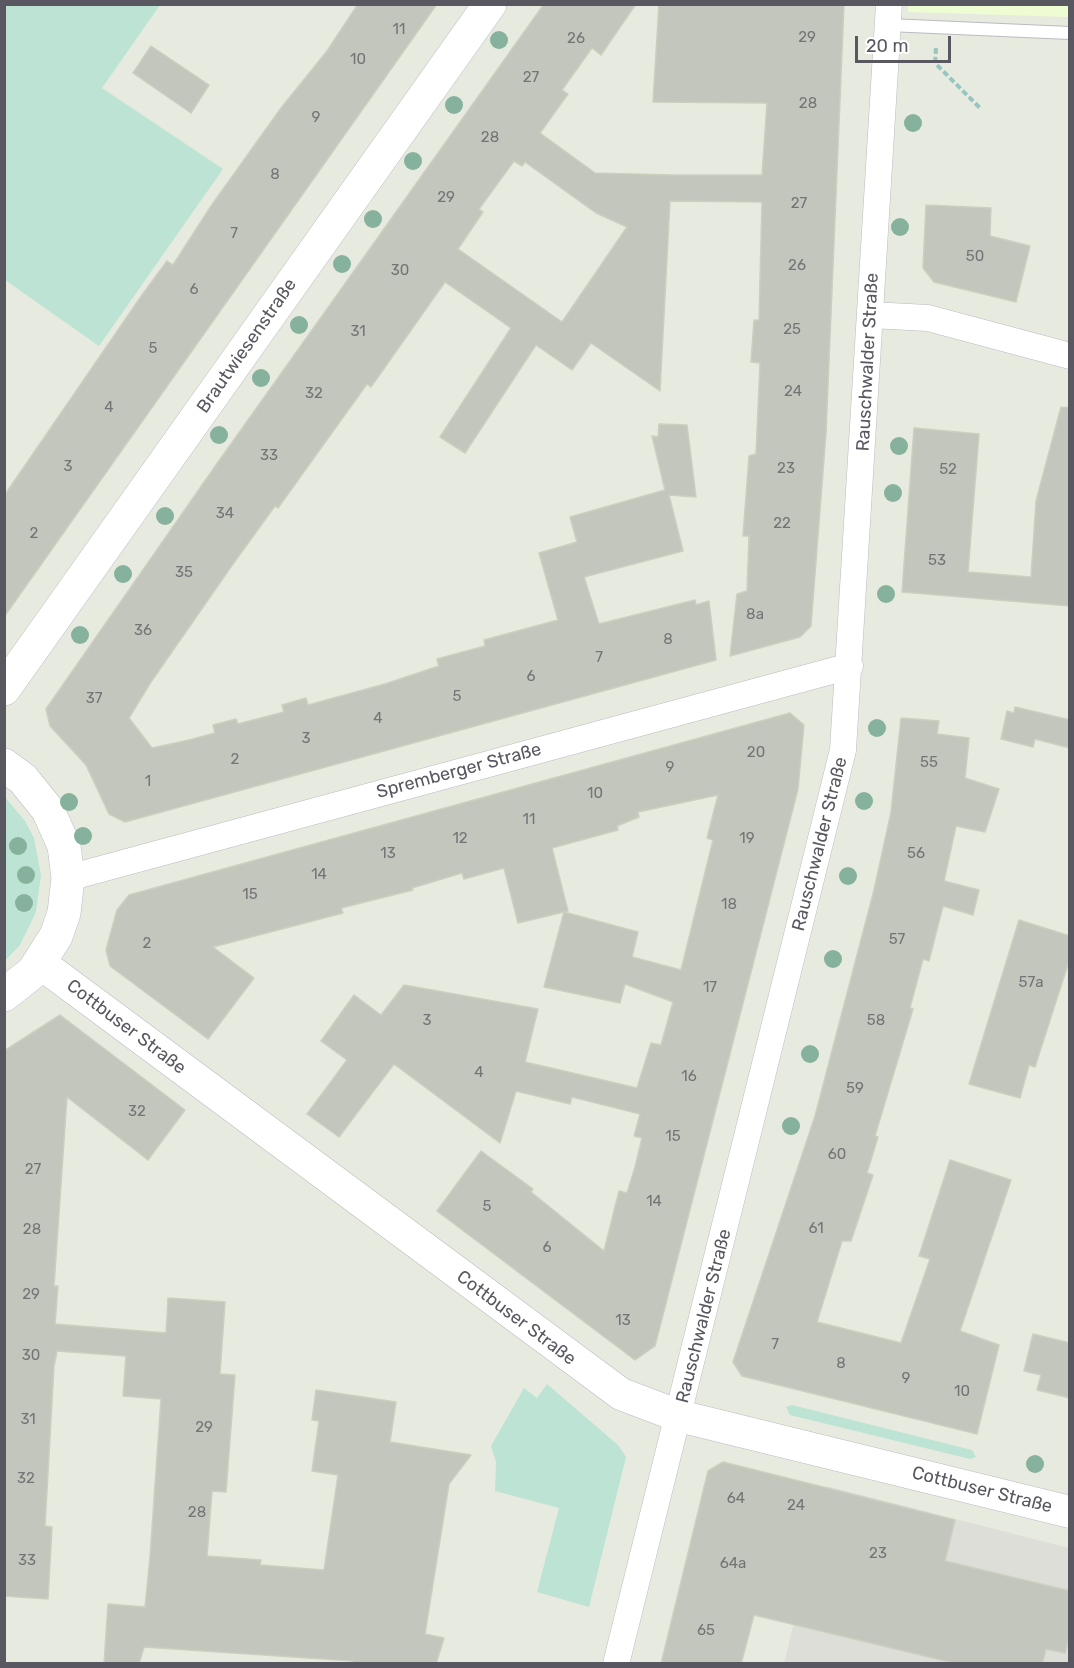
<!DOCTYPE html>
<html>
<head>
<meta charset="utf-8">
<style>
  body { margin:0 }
  #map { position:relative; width:1074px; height:1668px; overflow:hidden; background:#e7ebdf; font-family:Rubik,sans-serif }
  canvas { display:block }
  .frame { position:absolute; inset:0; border:6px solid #595860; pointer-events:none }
  .scale { position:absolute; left:855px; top:36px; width:96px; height:27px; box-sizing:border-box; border:3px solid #595860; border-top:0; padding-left:8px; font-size:18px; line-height:21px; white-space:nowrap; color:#595860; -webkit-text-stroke:4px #fff; paint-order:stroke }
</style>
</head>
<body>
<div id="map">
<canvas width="1074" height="1668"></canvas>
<div class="frame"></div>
<div class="scale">20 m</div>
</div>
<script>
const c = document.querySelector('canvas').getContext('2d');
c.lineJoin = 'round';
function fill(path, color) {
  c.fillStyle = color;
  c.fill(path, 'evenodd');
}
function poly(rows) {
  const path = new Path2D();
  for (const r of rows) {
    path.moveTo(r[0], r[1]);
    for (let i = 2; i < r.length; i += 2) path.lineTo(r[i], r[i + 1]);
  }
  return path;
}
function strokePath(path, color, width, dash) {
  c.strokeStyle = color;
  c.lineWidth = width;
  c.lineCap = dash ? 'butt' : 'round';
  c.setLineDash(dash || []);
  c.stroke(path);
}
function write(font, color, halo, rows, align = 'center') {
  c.font = font + ' Rubik,sans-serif';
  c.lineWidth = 4.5;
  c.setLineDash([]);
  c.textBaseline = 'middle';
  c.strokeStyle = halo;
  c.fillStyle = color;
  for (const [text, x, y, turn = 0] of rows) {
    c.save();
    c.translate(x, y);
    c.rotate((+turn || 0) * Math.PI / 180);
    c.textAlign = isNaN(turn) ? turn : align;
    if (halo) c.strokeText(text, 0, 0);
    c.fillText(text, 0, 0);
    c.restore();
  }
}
const commercial = poly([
  [908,5,1069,5,1069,17,908,12]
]);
const industrial = poly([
  [826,1486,1069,1548,1069,1663,784,1664]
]);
const green = poly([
  [4,5,160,5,102,88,223,169,99,346,5,280],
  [5,797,25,821,34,838,41,875,36,912,20,945,5,961],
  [547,1384,618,1445,626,1457,589,1607,537,1592,559,1508,495,1491,496,1462,491,1446,524,1388,537,1398],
  [792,1405,972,1450,976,1457,970,1459,790,1415,786,1407]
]);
const building = poly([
  [358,4,437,4,4,617,4,496,142,295,167,261,173,265,211,206,281,108,327,51,358,4],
  [544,4,636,4,601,55,592,48,562,90,568,94,540,133,595,173,671,175,762,175,767,103,653,102,659,4,844,4,826,433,811,626,800,637,730,656,737,594,747,591,749,536,743,536,749,456,756,454,760,363,751,362,754,320,759,320,762,202,670,201,660,391,591,343,572,370,536,345,465,453,440,437,511,328,445,282,371,387,367,384,278,508,275,506,233,564,151,682,129,718,152,748,189,740,215,733,213,725,236,719,238,724,284,712,282,705,306,698,308,705,385,684,439,666,437,659,485,646,484,640,558,620,539,553,577,542,570,517,665,490,652,436,658,437,659,424,687,425,696,497,669,495,683,551,584,577,599,624,695,600,696,605,709,601,716,660,125,822,109,814,86,765,50,726,46,709,216,465,544,4],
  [514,161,522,166,525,162,596,213,627,227,562,322,458,249,483,212,479,209,514,161],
  [151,46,209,85,191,113,133,73,151,46],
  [926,205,991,208,990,236,1030,246,1016,302,934,282,923,268,926,205],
  [1061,407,1070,408,1070,606,902,592,914,428,979,434,968,572,1031,577,1036,501,1061,407],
  [1015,707,1070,720,1070,748,1035,739,1033,747,1001,739,1007,711,1014,713,1015,707],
  [790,713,804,725,798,789,655,1346,635,1360,437,1211,481,1151,533,1189,531,1192,604,1251,619,1191,627,1193,635,1167,642,1138,634,1136,640,1114,572,1097,570,1104,516,1091,500,1143,394,1064,339,1137,307,1114,347,1060,321,1041,354,995,381,1015,404,985,538,1009,525,1062,637,1088,651,1043,661,1045,673,1002,625,984,620,1003,544,987,564,912,638,932,632,957,681,970,713,840,707,838,718,795,638,812,639,817,617,826,618,830,552,848,568,911,518,923,504,868,464,879,462,873,412,888,413,890,341,908,343,913,213,947,254,978,208,1039,110,966,106,950,117,910,129,895,790,713],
  [901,718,939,721,937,734,969,738,965,778,999,789,985,832,956,826,944,881,979,890,973,915,943,906,929,961,923,959,910,1008,913,1009,875,1136,878,1137,867,1173,873,1175,851,1241,842,1241,817,1322,901,1343,930,1259,919,1256,950,1160,1011,1180,960,1331,999,1345,977,1434,742,1376,733,1362,815,1116,874,890,891,812,901,718],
  [1019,920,1070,936,1070,958,1035,1067,1029,1065,1020,1098,969,1084,1019,920],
  [60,1015,185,1110,148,1160,67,1097,54,1286,58,1286,55,1324,166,1333,168,1298,225,1302,220,1374,235,1375,226,1492,212,1491,207,1556,261,1560,260,1565,324,1570,338,1475,312,1471,319,1421,312,1420,316,1390,396,1402,390,1442,471,1455,449,1484,425,1634,444,1638,436,1664,352,1664,353,1661,144,1647,139,1664,104,1664,108,1604,145,1607,150,1557,161,1399,123,1396,126,1356,57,1351,54,1366,45,1526,52,1527,48,1599,4,1596,4,1051,60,1015],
  [1033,1334,1070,1343,1070,1398,1037,1390,1041,1375,1024,1371,1033,1334],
  [723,1462,955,1520,945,1561,1070,1591,1070,1633,1065,1653,1046,1649,1042,1664,958,1664,754,1615,741,1664,661,1664,708,1471,723,1462]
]);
const path = poly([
  [936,48,935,63,981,109]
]);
const service = poly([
  [888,25,1070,33]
]);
const minor = poly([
  [871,315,928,318,1070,356],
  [68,878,850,666],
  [616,1664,843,750,889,4]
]);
const tertiary = poly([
  [40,963,621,1394,679,1416,1070,1512]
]);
const secondary = poly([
  [4,689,490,4],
  [4,765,23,779,48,810,64,846,68,878,64,913,56,936,33,972,4,995]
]);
const trees = [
  [499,40],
  [454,105],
  [913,123],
  [413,161],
  [373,219],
  [900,227],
  [342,264],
  [299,325],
  [261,378],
  [219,435],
  [899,446],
  [893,493],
  [165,516],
  [123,574],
  [886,594],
  [80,635],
  [877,728],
  [864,801],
  [69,802],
  [83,836],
  [18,846],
  [26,875],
  [848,876],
  [24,903],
  [833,959],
  [810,1054],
  [791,1126],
  [1035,1464]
];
const numberNames = [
  ["11",399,30],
  ["29",807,38],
  ["26",576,39],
  ["10",358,60],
  ["27",531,78],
  ["28",808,104],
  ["9",316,118],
  ["28",490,138],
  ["8",275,175],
  ["29",446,198],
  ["27",799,204],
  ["7",234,234],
  ["50",975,257],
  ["26",797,266],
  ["30",400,271],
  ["6",194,290],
  ["25",792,330],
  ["31",358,332],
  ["5",153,349],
  ["24",793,392],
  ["32",314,394],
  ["4",109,408],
  ["33",269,456],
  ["3",68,467],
  ["23",786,469],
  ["52",948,470],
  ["34",225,514],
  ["22",782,524],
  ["2",34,534],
  ["53",937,561],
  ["35",184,573],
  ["8a",755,615],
  ["36",143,631],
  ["8",668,640],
  ["7",599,658],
  ["6",531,677],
  ["5",457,697],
  ["37",94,699],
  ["4",378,719],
  ["3",306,739],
  ["20",756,753],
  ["2",235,760],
  ["55",929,763],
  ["9",670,768],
  ["1",148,782],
  ["10",595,794],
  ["11",529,820],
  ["12",460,839],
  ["19",747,839],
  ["13",388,854],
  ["56",916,854],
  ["14",319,875],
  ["15",250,895],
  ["18",729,905],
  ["57",897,940],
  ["2",147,944],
  ["57a",1031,983],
  ["17",710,988],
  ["3",427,1021],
  ["58",876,1021],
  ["4",479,1073],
  ["16",689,1077],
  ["59",855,1089],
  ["32",137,1112],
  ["15",673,1137],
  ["60",837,1155],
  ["27",33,1170],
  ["14",654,1202],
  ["5",487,1207],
  ["61",816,1229],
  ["28",32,1230],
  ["6",547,1248],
  ["29",31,1295],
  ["13",623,1321],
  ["7",775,1345],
  ["30",31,1356],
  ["8",841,1364],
  ["9",906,1379],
  ["10",962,1392],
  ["31",28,1420],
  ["29",204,1428],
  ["32",26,1479],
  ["64",736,1499],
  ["24",796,1506],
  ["28",197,1513],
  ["23",878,1554],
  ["33",27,1561],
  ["64a",733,1564],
  ["65",706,1631]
];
const streetNames = [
  ["Brautwiesenstraße",247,346,-55],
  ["Rauschwalder Straße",868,362,-87],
  ["Spremberger Straße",459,771,-15],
  ["Rauschwalder Straße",820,844,-76],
  ["Cottbuser Straße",126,1027,37],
  ["Rauschwalder Straße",704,1316,-76],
  ["Cottbuser Straße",516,1318,37],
  ["Cottbuser Straße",982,1490,14]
];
fill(commercial, '#eefcd3');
fill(industrial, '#dcded7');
fill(green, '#bce3d3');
fill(building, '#c3c6bc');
strokePath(building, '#cbcfbe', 1.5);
strokePath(service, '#bbbac1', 14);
strokePath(minor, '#bbbac1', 27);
strokePath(tertiary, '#bbbac1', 33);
strokePath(secondary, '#bebcc5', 34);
strokePath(path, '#97c5bf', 4, [6, 3]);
strokePath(service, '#fff', 12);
strokePath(minor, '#fff', 26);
strokePath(tertiary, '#fff', 32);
strokePath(secondary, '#fff', 33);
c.fillStyle = '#86b19c';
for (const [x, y] of trees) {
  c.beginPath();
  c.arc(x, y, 9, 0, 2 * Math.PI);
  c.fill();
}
write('15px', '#747477', null, numberNames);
write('18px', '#595860', '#fff', streetNames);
</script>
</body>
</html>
